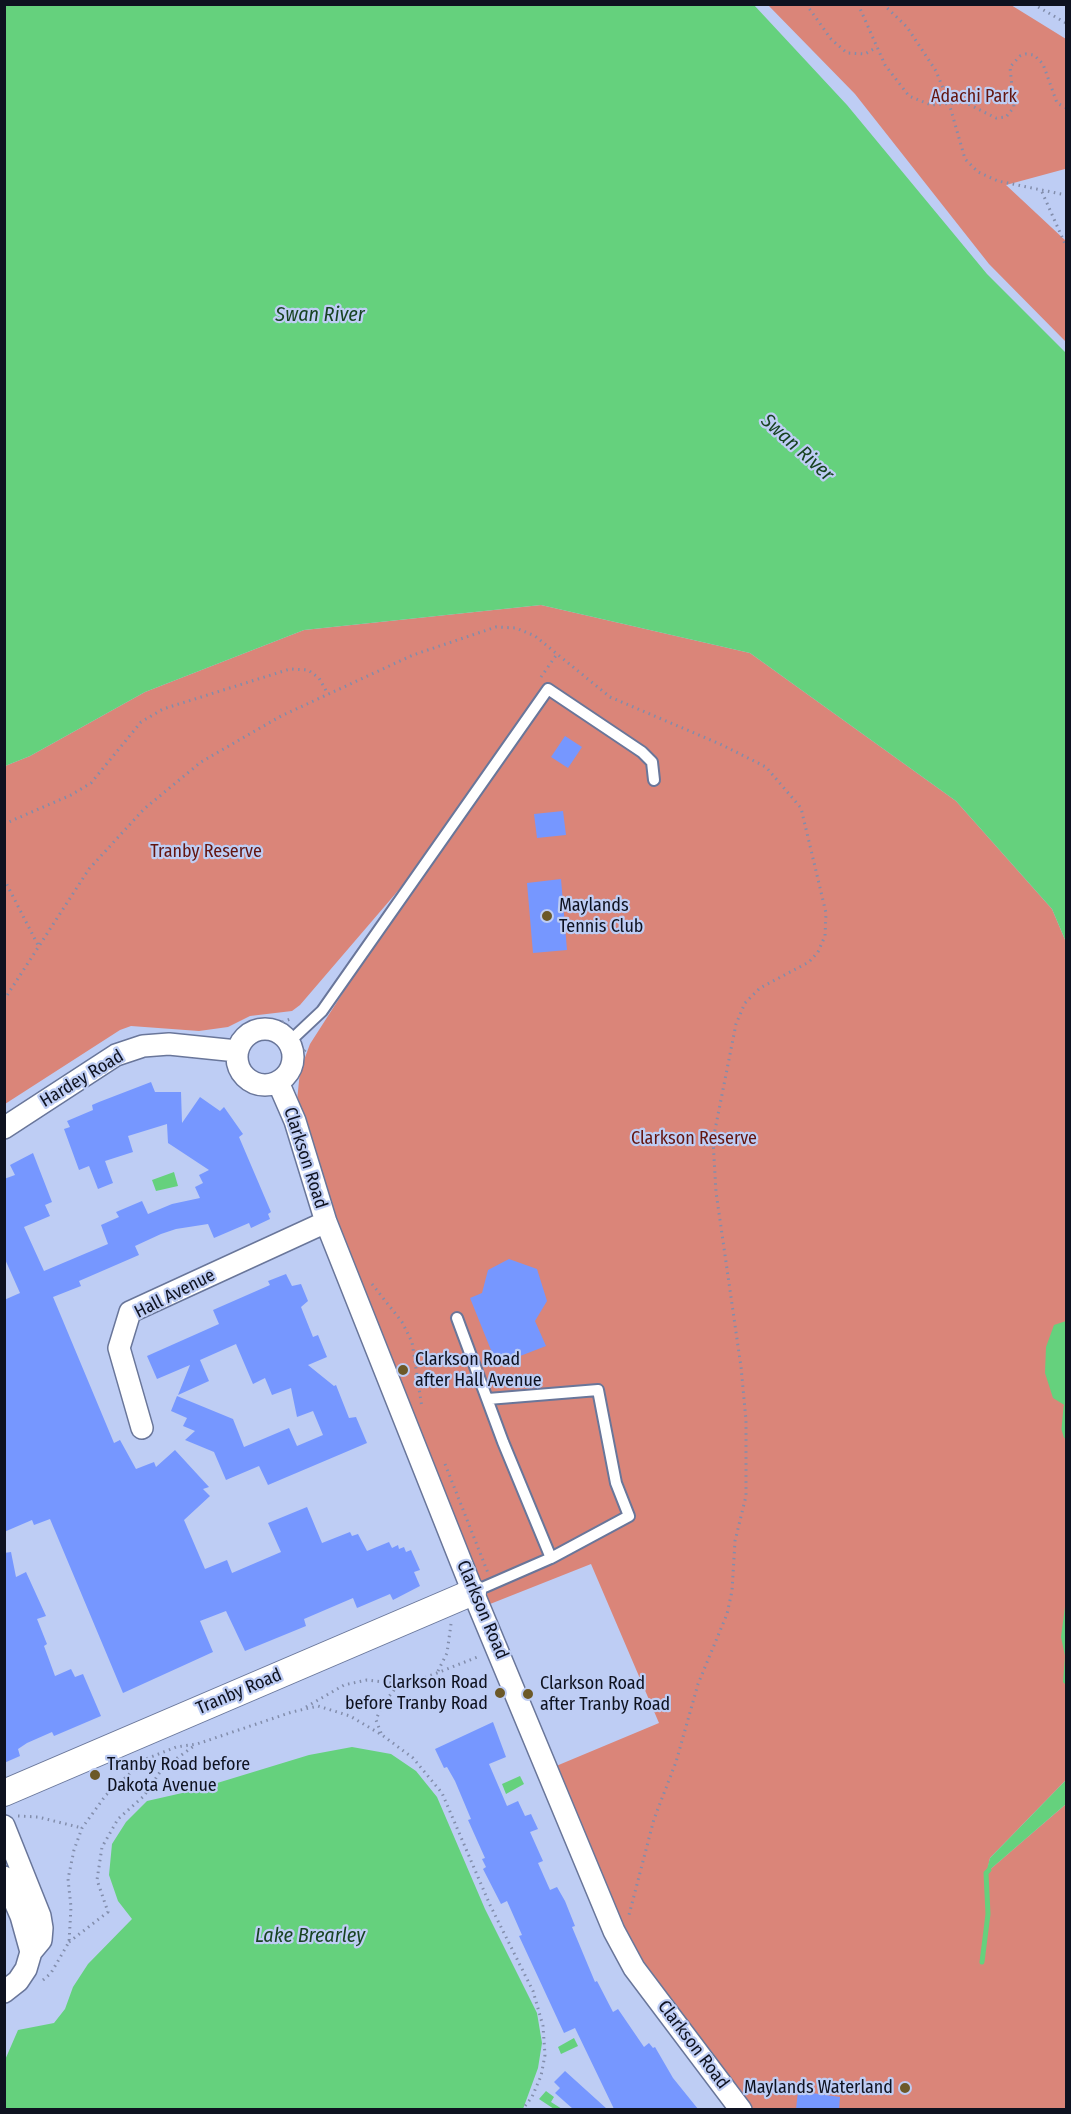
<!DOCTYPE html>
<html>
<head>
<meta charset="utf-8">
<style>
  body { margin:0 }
  #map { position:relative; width:1071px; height:2114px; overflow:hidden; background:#becdf4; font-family:"Fira Sans Condensed",sans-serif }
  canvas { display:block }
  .frame { position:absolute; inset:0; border:6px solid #0e1220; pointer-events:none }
</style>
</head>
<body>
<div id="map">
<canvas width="1071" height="2114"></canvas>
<div class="frame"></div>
</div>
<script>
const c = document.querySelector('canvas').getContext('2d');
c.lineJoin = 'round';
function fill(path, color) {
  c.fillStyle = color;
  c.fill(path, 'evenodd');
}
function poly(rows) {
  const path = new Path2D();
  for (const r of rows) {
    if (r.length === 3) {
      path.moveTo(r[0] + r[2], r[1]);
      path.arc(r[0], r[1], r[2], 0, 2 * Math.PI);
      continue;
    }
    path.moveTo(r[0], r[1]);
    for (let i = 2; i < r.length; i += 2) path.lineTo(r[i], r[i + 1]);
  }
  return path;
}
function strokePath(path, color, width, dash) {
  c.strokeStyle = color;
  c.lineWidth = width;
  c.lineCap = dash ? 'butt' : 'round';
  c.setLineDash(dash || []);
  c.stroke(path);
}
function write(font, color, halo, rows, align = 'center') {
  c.font = font + ' "Fira Sans Condensed",sans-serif';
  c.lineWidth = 4.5;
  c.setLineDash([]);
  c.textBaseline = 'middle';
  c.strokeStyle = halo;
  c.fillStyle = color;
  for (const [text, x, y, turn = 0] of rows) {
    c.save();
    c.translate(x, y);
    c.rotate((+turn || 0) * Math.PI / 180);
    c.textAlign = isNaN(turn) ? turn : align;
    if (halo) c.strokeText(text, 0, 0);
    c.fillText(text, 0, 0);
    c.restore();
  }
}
const green = poly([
  [768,5,1011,5,1066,39,1066,166,1065,169,1006,185,1066,241,1066,342,989,264,855,94],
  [541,605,750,653,956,801,1052,909,1066,942,1066,1780,990,1858,987,1872,1066,1804,1066,2109,746,2109,636,1966,549,1769,659,1723,591,1564,480,1608,295,1121,300,1071,310,1044,439,843,300,1005,292,1011,250,1016,228,1027,199,1031,131,1026,120,1030,5,1104,5,766,30,756,145,692,304,630]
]);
const water = poly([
  [5,4,754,5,847,105,987,274,1066,353,1066,942,1052,909,956,801,750,653,541,605,304,630,145,692,30,756,5,766],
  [174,1172,178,1186,156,1191,152,1180],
  [1066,1321,1066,1406,1053,1398,1045,1373,1046,1347,1054,1325],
  [1066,1599,1066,1685,1063,1682,1065,1656,1061,1637],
  [352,1747,391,1754,416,1771,437,1797,485,1909,537,2013,542,2043,538,2068,523,2109,5,2109,5,2060,18,2030,54,2023,65,2009,73,1987,88,1964,132,1919,118,1901,109,1875,112,1844,126,1822,147,1801,191,1791,309,1755],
  [520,1776,524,1784,506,1794,502,1784],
  [1066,1780,1066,1804,986,1873,990,1858],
  [574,2038,578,2046,561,2054,558,2047],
  [546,2091,554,2097,551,2102,562,2109,554,2109,539,2099]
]);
const stream = poly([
  [1066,1407,1064,1429,1066,1436],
  [982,1962,988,1914,986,1873,989,1870]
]);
const building = poly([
  [565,736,582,747,568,768,551,757],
  [563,811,566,835,537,838,534,814],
  [561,879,567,950,533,953,527,883],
  [151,1082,155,1092,181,1092,182,1123,200,1097,220,1111,224,1107,243,1134,239,1137,271,1212,268,1214,270,1219,251,1228,249,1223,214,1238,208,1224,176,1229,161,1234,135,1246,139,1255,79,1281,81,1286,53,1297,114,1443,120,1440,136,1469,154,1462,156,1467,175,1450,209,1487,203,1489,210,1496,184,1520,205,1569,227,1560,232,1573,281,1552,268,1523,307,1507,322,1543,350,1532,352,1536,358,1534,367,1551,389,1542,392,1548,398,1545,399,1549,404,1547,406,1552,411,1550,420,1570,414,1572,420,1586,393,1600,390,1594,357,1608,353,1598,304,1619,306,1626,245,1651,226,1611,200,1621,213,1652,123,1693,50,1519,34,1525,32,1520,4,1532,4,1300,20,1293,4,1257,4,1179,15,1175,10,1165,33,1153,52,1202,45,1205,50,1216,24,1227,44,1271,108,1244,101,1225,119,1217,116,1212,142,1201,148,1214,172,1204,200,1198,195,1187,203,1183,199,1175,209,1170,168,1143,167,1124,128,1136,133,1152,105,1161,113,1183,98,1189,89,1166,79,1170,64,1129,70,1127,67,1121,93,1110,92,1105,99,1102],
  [509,1259,537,1269,547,1301,535,1321,546,1346,497,1365,470,1298,482,1293,488,1270],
  [286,1274,292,1286,301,1284,308,1301,301,1307,313,1337,318,1335,327,1357,308,1365,334,1386,336,1385,349,1418,356,1417,367,1443,268,1485,259,1466,226,1480,214,1452,185,1440,195,1431,183,1426,187,1418,171,1411,177,1396,233,1419,244,1447,289,1428,297,1446,323,1435,313,1411,297,1417,291,1388,272,1395,265,1378,253,1384,236,1344,200,1360,209,1381,178,1395,190,1365,157,1379,147,1356,219,1324,213,1310,270,1285,268,1281],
  [11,1552,16,1577,26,1572,46,1616,37,1619,47,1644,44,1646,55,1676,71,1669,75,1677,83,1674,101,1716,54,1736,52,1732,27,1743,18,1749,20,1756,4,1763,4,1553],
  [493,1722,506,1757,489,1764,507,1806,518,1801,525,1816,531,1814,538,1829,530,1832,543,1861,538,1863,550,1890,557,1887,565,1901,575,1926,572,1927,595,1982,597,1981,613,2012,618,2009,644,2047,649,2043,653,2048,655,2047,673,2078,698,2109,614,2109,575,2028,564,2033,519,1936,522,1935,507,1901,501,1904,483,1869,486,1867,482,1859,485,1858,468,1820,471,1819,455,1781,447,1767,444,1768,435,1749],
  [565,2071,607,2109,573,2109,555,2093,560,2088,554,2082],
  [798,2091,840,2097,839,2109,796,2109]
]);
const path = poly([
  [806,4,831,39,847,53,865,54,877,47],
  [858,4,885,65,909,96,931,105,964,102,996,118,1006,117,1014,107,1010,67,1020,56,1026,54,1034,55,1043,64,1057,103,1066,108],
  [883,4,907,27,936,71,949,103,965,159,978,172,998,181,1066,195],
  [1033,4,1066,23],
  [1042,192,1066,246],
  [541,677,557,654],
  [4,824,71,795,91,783,141,722,163,709,290,669,308,670,319,678,328,694],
  [4,879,39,947],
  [4,1000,89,869,144,809,201,762,281,716,413,655,496,627,516,628,535,636,610,697,720,744,766,767,801,808,826,913,825,936,818,952,809,962,760,988,745,1003,736,1024,713,1140,716,1192,741,1367,746,1420,746,1496,735,1541,732,1591,727,1614,698,1684,676,1762,654,1819,629,1915],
  [237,1032,251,1023,280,1023,293,1018],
  [296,1073,299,1058,306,1049,304,1047],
  [372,1284,402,1322,412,1342,422,1408],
  [445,1464,488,1573],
  [438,1671,447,1653,451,1624],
  [306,1707,344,1685,367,1680,399,1684],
  [381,1733,376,1720,382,1705,399,1684,414,1682,480,1656],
  [18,1816,38,1817,82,1828],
  [69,1942,108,1912,97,1880,102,1847,118,1819,144,1796,162,1769,194,1746],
  [43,1980,51,1973,69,1942,71,1907,68,1879,74,1850,82,1828,106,1795,146,1759,176,1747,197,1744,292,1712,318,1706,350,1716,382,1735,413,1758,442,1793,490,1905,533,1991,543,2026,545,2055,541,2076,532,2097,522,2110]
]);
const service = poly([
  [289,1042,322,1011,548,689,642,752,652,762,654,780],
  [457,1318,503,1442,551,1558,473,1592],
  [488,1399,598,1390,616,1483,629,1516,551,1558]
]);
const minor = poly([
  [265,1057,28],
  [278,1082,295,1121,326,1222,473,1592,614,1931,634,1968,741,2110],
  [4,1128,116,1055,143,1046,169,1044,237,1051],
  [142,1428,119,1348,130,1312,326,1222],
  [4,1826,40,1916,42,1928,41,1940,31,1952,26,1969,18,1981,4,1992],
  [4,1877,21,1916,31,1952]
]);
const tertiary = poly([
  [4,1793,473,1592]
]);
const markers = [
  [547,916,6,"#6c5928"],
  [403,1370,6,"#6c5928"],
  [500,1693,6,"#6c5928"],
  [528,1694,6,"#6c5928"],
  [95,1775,6,"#6c5928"],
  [905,2088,6,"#6c5928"]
];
const parkNames = [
  ["Adachi Park",974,97],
  ["Tranby Reserve",206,852],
  ["Clarkson Reserve",694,1139]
];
const poiNames = [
  ["Maylands",559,906],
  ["Tennis Club",559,927],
  ["Clarkson Road",415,1360],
  ["after Hall Avenue",415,1381],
  ["Clarkson Road",488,1683,"right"],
  ["before Tranby Road",488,1704,"right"],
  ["Clarkson Road",540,1684],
  ["after Tranby Road",540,1705],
  ["Tranby Road before",107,1765],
  ["Dakota Avenue",107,1786],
  ["Maylands Waterland",893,2088,"right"]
];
const streetNames = [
  ["Hardey Road",82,1079,-31],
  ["Clarkson Road",305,1158,72],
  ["Hall Avenue",175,1294,-27],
  ["Clarkson Road",482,1610,67],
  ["Tranby Road",239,1692,-23],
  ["Clarkson Road",693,2045,53]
];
const waterNames = [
  ["Swan River",320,315],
  ["Swan River",797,448,42],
  ["Lake Brearley",310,1936]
];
fill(green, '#da8579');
fill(water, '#65d17d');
strokePath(stream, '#65d17d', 5);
fill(building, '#7697ff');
strokePath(service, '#69769a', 14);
strokePath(minor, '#69769a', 24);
strokePath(tertiary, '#69769a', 28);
strokePath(path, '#828dab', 3, [1.5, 4.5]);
strokePath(service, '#fff', 10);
strokePath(minor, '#fff', 21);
strokePath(tertiary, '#fff', 26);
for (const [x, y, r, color] of markers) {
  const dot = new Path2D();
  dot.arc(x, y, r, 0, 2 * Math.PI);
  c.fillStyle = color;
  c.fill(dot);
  strokePath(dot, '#becdf4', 2);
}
write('18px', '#63150f', '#becdf4', parkNames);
write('18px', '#0e1220', '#becdf4', poiNames, 'left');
write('18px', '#0e1220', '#becdf4', streetNames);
write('italic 20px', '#184322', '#becdf4', waterNames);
</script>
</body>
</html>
